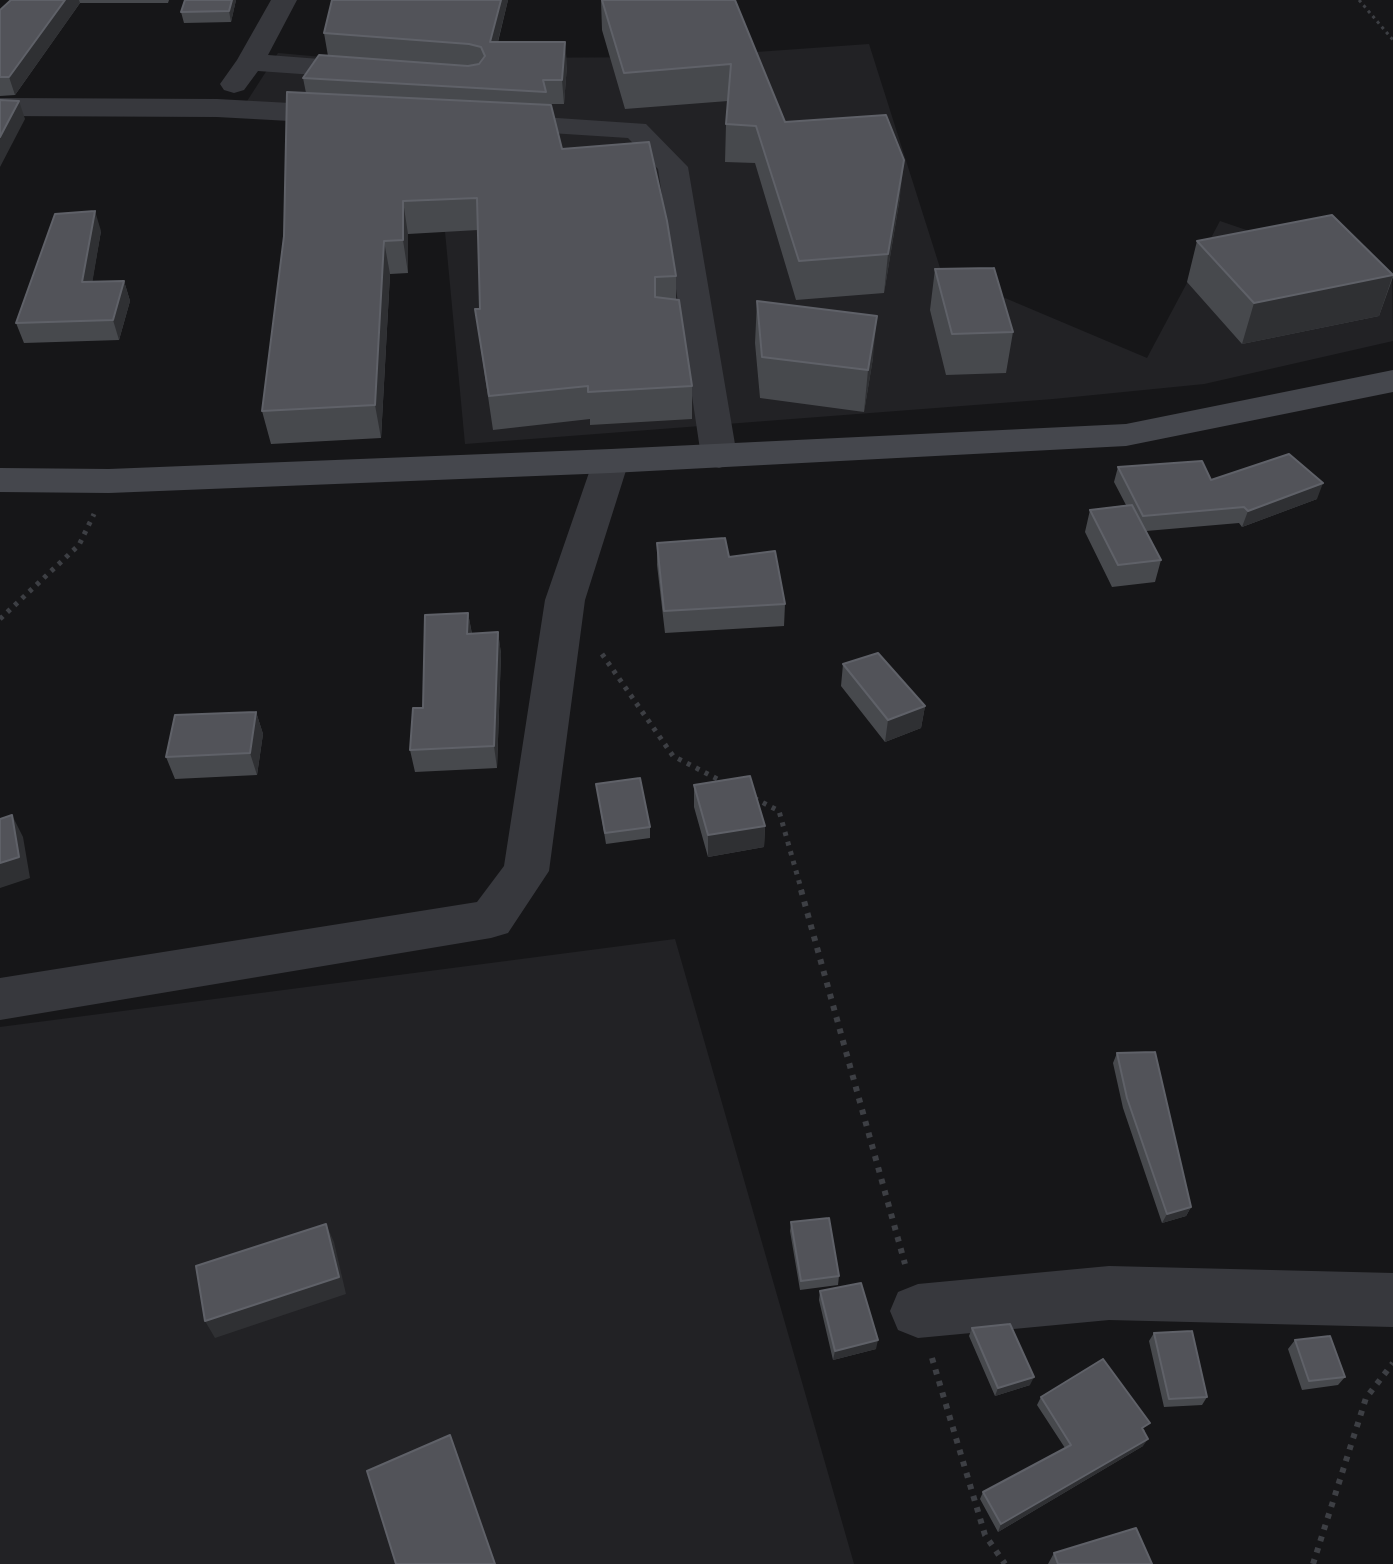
<!DOCTYPE html>
<html>
<head>
<meta charset="utf-8">
<style>
  body { margin:0 }
  canvas { display:block; background:#161618 }
</style>
</head>
<body>
<canvas width="1393" height="1564"></canvas>
<script>
const c = document.querySelector('canvas').getContext('2d');
c.lineJoin = 'round';
function fill(path, color) {
  c.fillStyle = color;
  c.fill(path, 'evenodd');
}
function poly(rows) {
  const path = new Path2D();
  for (const r of rows) {
    path.moveTo(r[0], r[1]);
    for (let i = 2; i < r.length; i += 2) path.lineTo(r[i], r[i + 1]);
  }
  return path;
}
function strokePath(path, color, width, dash) {
  c.strokeStyle = color;
  c.lineWidth = width;
  c.lineCap = dash ? 'butt' : 'round';
  c.setLineDash(dash || []);
  c.stroke(path);
}
const built = poly([
  [869,44,941,271,1147,358,1220,221,1392,280,1393,341,1204,384,1053,399,465,444,435,125,242,109,278,53,490,72,493,58,686,57],
  [675,939,854,1564,0,1564,0,1027]
]);
const pathFar2 = poly([
  [1359,0,1393,40]
]);
const pathFar1 = poly([
  [0,619,79,545,94,514],
  [602,654,673,756,727,784],
  [754,798,779,811,802,892]
]);
const path = poly([
  [801,890,905,1264],
  [932,1358,985,1535,1005,1564],
  [1313,1564,1366,1398,1393,1363]
]);
const street = poly([
  [271,0,297,0,268,55,372,63,382,65,386,71,382,77,372,79,258,71,244,90,234,93,224,90,220,84,237,60,271,0],
  [0,98,217,99,345,106,355,109,360,115,355,121,345,124,217,117,0,116,0,98],
  [498,114,646,124,688,167,737,456,732,464,719,468,706,464,701,456,658,169,628,138,488,129,483,123,488,117,498,114],
  [611,449,624,453,629,461,585,600,549,871,508,933,491,938,0,1020,0,978,477,902,504,866,545,600,593,461,598,453,611,449],
  [1109,1266,1393,1273,1393,1327,1109,1320,918,1338,898,1330,890,1311,898,1292,918,1284,1109,1266]
]);
const secondary = poly([
  [1393,370,1393,392,1126,446,611,473,109,493,0,492,0,468,109,469,611,449,1126,424,1393,370]
]);
const wall = poly([
  [11,0,169,0,168,3,80,3,15,95,0,96,0,10],
  [236,0,231,22,184,23,181,12],
  [332,0,508,0,498,42,567,65,564,104,547,104,562,149,676,276,676,299,692,386,692,419,590,425,590,419,493,430,475,309,480,309,478,230,408,234,408,273,390,274,381,438,271,444,262,411,306,93,303,78,328,56,324,33],
  [601,0,735,0,785,122,900,197,884,293,796,300,755,163,725,162,726,124,728,101,625,109,602,30],
  [101,231,92,282,124,281,130,301,119,340,24,343,16,323],
  [1197,241,1393,274,1393,277,1379,316,1242,344,1187,282],
  [935,269,1013,332,1006,373,946,375,930,310],
  [757,301,873,358,864,412,760,398,755,343],
  [1118,467,1211,480,1317,499,1242,527,1239,523,1146,531,1161,560,1155,582,1112,587,1085,532,1090,510,1126,505,1114,482],
  [657,543,729,557,785,604,784,626,665,633,657,565],
  [468,613,472,634,498,632,501,654,497,768,415,772,410,750,423,708],
  [843,664,925,706,921,728,885,742,841,686],
  [256,712,263,734,257,775,175,779,166,757],
  [596,784,650,827,650,838,606,844],
  [694,785,765,826,764,847,708,857,694,807],
  [1117,1053,1191,1207,1186,1216,1162,1223,1123,1108,1113,1063],
  [791,1222,839,1276,838,1285,800,1290,790,1231],
  [820,1291,876,1349,833,1360,819,1300],
  [972,1328,1030,1385,995,1396,969,1336],
  [1154,1333,1207,1397,1202,1405,1164,1407,1149,1341],
  [1295,1340,1345,1377,1338,1385,1302,1390,1288,1349],
  [1041,1397,1145,1430,1144,1431,1143,1446,998,1532,980,1499,983,1492,1065,1448,1037,1405],
  [1054,1553,1152,1564,1048,1564]
]);
const shadedWall = poly([
  [65,0,79,0,80,3,15,95,9,77],
  [232,0,236,0,231,22,229,11],
  [501,0,508,0,492,65,490,42],
  [565,42,567,65,564,104,562,80],
  [19,101,25,119,0,167,0,137],
  [904,160,900,197,884,293,888,254],
  [403,201,408,234,408,273,403,240],
  [95,211,101,231,89,302,82,282],
  [384,241,390,274,381,438,375,405],
  [1393,275,1379,316,1242,344,1254,303],
  [124,281,130,301,119,340,113,320],
  [877,316,873,358,864,412,868,370],
  [1323,483,1317,499,1242,527,1248,511],
  [468,613,472,635,467,634],
  [498,632,501,654,497,768,494,746],
  [925,706,921,728,885,742,888,720],
  [256,712,263,734,257,775,250,753],
  [12,815,23,837,30,878,0,888,0,863],
  [765,826,764,847,708,857,708,835],
  [1191,1207,1186,1216,1162,1223,1167,1214],
  [326,1224,334,1242,346,1294,215,1338,205,1321],
  [878,1340,876,1349,833,1360,835,1351],
  [1034,1377,1030,1385,995,1396,998,1388],
  [1148,1439,1143,1446,998,1532,1001,1524]
]);
const building = poly([
  [11,0,65,0,9,77,0,77,0,10,11,0],
  [185,0,232,0,229,11,181,12,185,0],
  [332,0,501,0,490,42,565,42,562,80,543,80,546,92,303,78,319,55,468,66,479,64,485,56,481,47,469,44,324,33,332,0],
  [602,0,735,0,785,122,886,115,904,160,888,254,799,261,756,126,726,124,731,64,624,73,602,0],
  [287,92,551,105,562,149,649,142,667,221,676,276,655,277,655,297,679,300,692,386,588,392,588,386,489,396,475,309,480,309,477,198,403,201,403,240,384,241,375,405,262,411,284,236,287,92],
  [0,100,19,101,0,137,0,100],
  [95,211,82,282,124,281,113,320,16,323,55,214,95,211],
  [1332,215,1393,275,1254,303,1197,241,1332,215],
  [994,268,1013,332,952,334,935,269,994,268],
  [757,301,877,316,868,370,762,357,757,301],
  [1289,454,1323,483,1248,511,1244,507,1143,516,1118,467,1202,461,1211,480,1289,454],
  [1132,505,1161,560,1118,565,1090,510,1132,505],
  [725,538,729,557,775,551,785,604,664,611,657,543,725,538],
  [468,613,467,634,498,632,494,746,410,750,413,708,423,708,425,615,468,613],
  [878,653,925,706,888,720,843,664,878,653],
  [256,712,250,753,166,757,175,715,256,712],
  [750,776,765,826,708,835,694,785,750,776],
  [640,778,650,827,605,833,596,784,640,778],
  [12,815,19,857,0,863,0,819,12,815],
  [1155,1052,1191,1207,1167,1214,1127,1098,1117,1053,1155,1052],
  [829,1218,839,1276,801,1281,791,1222,829,1218],
  [326,1224,339,1277,205,1321,196,1266,326,1224],
  [861,1283,878,1340,835,1351,820,1291,861,1283],
  [1010,1324,1034,1377,998,1388,972,1328,1010,1324],
  [1192,1331,1207,1397,1169,1399,1154,1333,1192,1331],
  [1330,1336,1345,1377,1309,1381,1295,1340,1330,1336],
  [1103,1359,1150,1423,1142,1428,1148,1439,1001,1524,983,1492,1071,1445,1041,1397,1103,1359],
  [450,1435,495,1564,396,1564,367,1471,450,1435],
  [1136,1528,1152,1564,1058,1564,1054,1553,1136,1528]
]);
fill(built, '#222225');
strokePath(pathFar2, '#3d3f44', 3, [3, 4]);
strokePath(pathFar1, '#3d3f44', 5, [4, 6]);
strokePath(path, '#3d3f44', 6, [5, 7]);
fill(street, '#37383d');
fill(secondary, '#45474d');
fill(wall, '#47494d');
fill(shadedWall, '#2f3033');
fill(building, '#525359');
strokePath(building, '#5f6168', 2);
</script>
</body>
</html>
